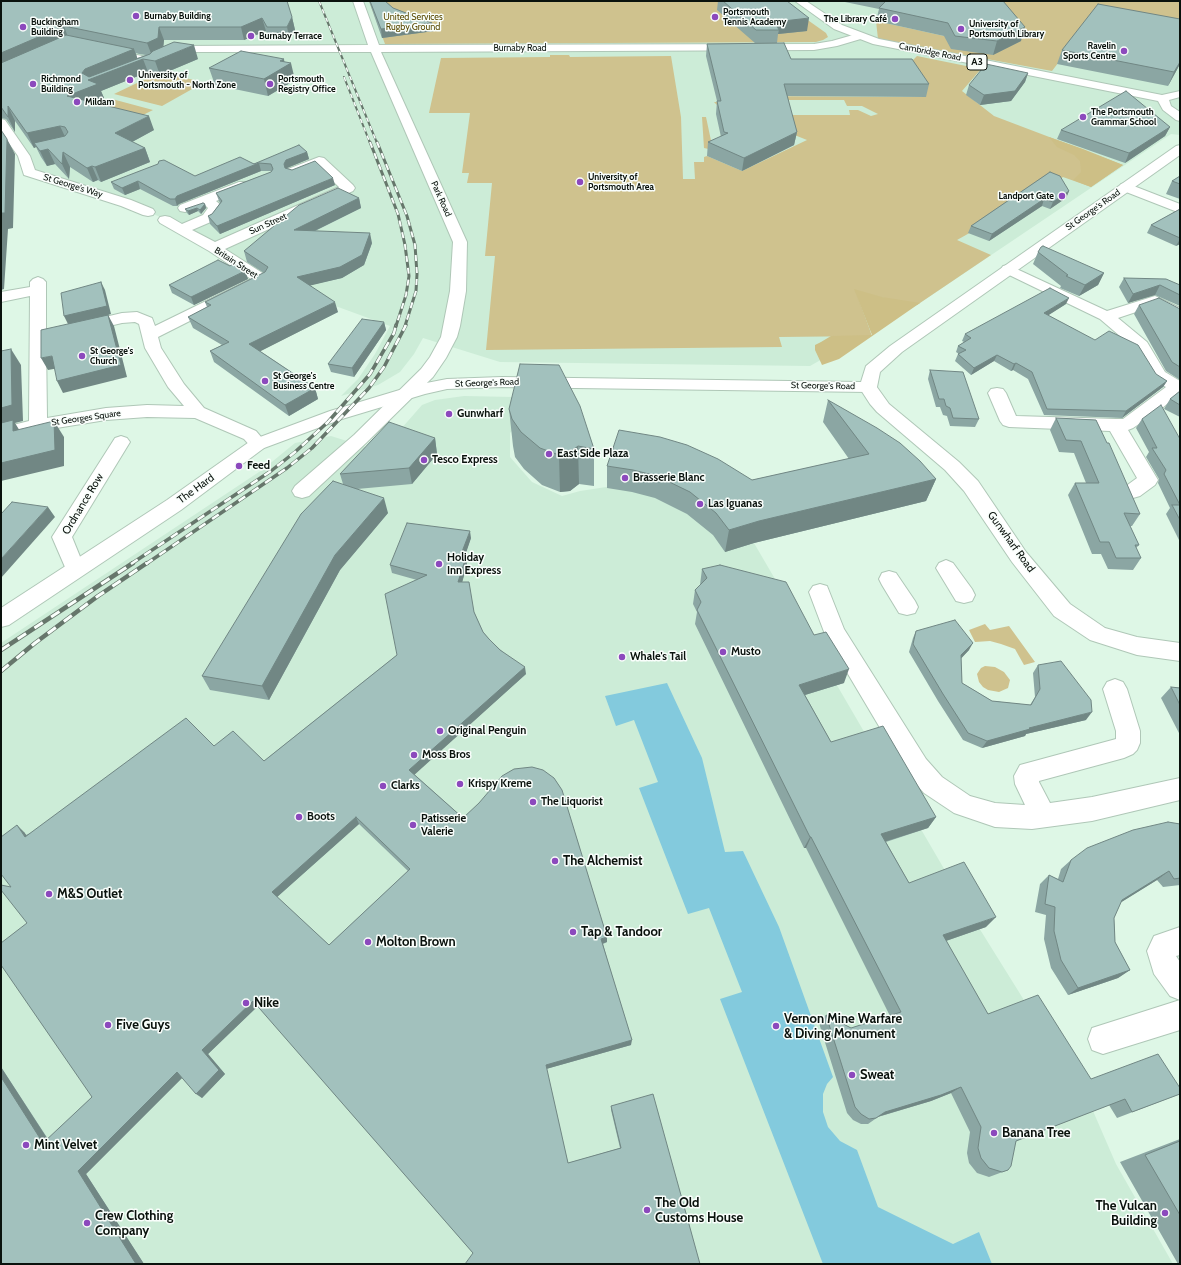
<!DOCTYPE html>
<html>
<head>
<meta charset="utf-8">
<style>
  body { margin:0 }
  #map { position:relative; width:1181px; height:1265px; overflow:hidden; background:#def7e6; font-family:Cabin,sans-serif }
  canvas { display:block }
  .frame { position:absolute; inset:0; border:2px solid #0a120d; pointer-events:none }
</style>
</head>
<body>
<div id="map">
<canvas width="1181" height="1265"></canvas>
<div class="frame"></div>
</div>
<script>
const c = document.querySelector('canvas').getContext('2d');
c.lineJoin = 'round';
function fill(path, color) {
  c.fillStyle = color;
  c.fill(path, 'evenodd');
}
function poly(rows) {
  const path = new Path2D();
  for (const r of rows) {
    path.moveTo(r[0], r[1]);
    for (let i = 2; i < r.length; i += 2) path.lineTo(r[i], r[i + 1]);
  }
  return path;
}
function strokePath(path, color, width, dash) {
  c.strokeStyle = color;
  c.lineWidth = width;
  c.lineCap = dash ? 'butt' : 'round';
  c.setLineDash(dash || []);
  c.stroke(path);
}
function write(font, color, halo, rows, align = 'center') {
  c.font = font + ' Cabin,sans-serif';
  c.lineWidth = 3;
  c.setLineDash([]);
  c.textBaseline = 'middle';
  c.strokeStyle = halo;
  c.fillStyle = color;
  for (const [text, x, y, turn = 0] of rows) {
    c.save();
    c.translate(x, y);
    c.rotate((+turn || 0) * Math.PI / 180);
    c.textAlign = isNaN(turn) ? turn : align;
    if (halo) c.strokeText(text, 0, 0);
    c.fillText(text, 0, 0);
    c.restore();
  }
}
const built = poly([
  [1,1,1180,1,1180,135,1171,134,917,305,810,366,500,362,423,338,414,354,400,372,378,385,341,396,358,379,375,354,390,326,262,279,158,216,126,203,29,172,1,123],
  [464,396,515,397,532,410,510,433,510,457,532,482,562,496,580,491,613,486,709,492,754,543,971,915,1093,1111,1116,1164,1173,1264,1,1264,1,643,262,470,295,443,331,436,385,453,393,438,422,405,435,400]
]);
const green = poly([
  [369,1,781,1,826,33,828,37,823,40,816,42,385,44],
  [988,1,1180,1,1180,29,1093,17,1052,71,878,39,876,21,944,36],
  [550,55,569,55,570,57,671,56,681,117,683,179,695,179,694,162,704,162,704,157,707,156,742,171,807,140,787,132,786,115,850,115,849,110,858,110,871,116,878,114,862,106,847,106,844,100,755,100,717,105,714,102,736,102,735,96,925,97,905,68,917,56,981,69,962,91,994,116,1123,165,1091,187,1063,177,1016,207,957,240,991,255,917,305,856,292,872,336,779,337,782,347,486,350,495,256,485,256,492,183,467,183,469,173,462,173,470,113,429,113,441,58,550,57],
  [160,72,198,81,195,83,194,88,162,106,114,94],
  [112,99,153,110,129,122,91,113],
  [702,117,706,117,713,150,704,148],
  [985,624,990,630,1009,626,1035,662,1024,665,1015,649,1001,644,990,641,975,642,969,630],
  [985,666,995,667,1004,672,1010,680,1008,688,999,692,988,690,983,687,979,682,977,674,981,668]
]);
const forest = poly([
  [1049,137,1083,149,1123,165,1091,187,1073,180,1081,172,1080,161,1074,155,1057,147],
  [854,289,882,297,920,303,839,359,822,365,815,350,815,345,821,342,831,336,872,335]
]);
const water = poly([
  [667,683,702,758,725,852,743,851,779,927,833,1077,827,1084,823,1094,823,1112,828,1127,840,1141,857,1150,878,1207,953,1244,979,1232,992,1264,823,1264,720,999,742,992,709,908,688,914,639,788,658,782,634,720,616,726,605,696]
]);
const minor = poly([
  [353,1,363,1,379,45,814,44,832,41,860,33,865,36,864,38,837,46,814,50,381,52,467,242,466,291,460,326,457,337,446,358,433,377,366,443,309,496,302,498,295,496,292,491,295,486,354,435,421,369,430,357,441,337,450,291,453,242,371,52,181,52,153,64,107,55,102,52,107,49,152,58,179,46,368,45,353,1],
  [1,119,5,120,30,156,35,170,131,200,153,209,155,212,153,215,148,216,143,215,121,206,24,175,18,156,1,132,1,119],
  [319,157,324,158,353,185,355,188,353,191,225,249,267,276,270,279,267,282,158,337,161,348,184,384,204,408,256,431,267,444,264,448,258,450,252,448,244,439,195,418,147,417,106,420,38,431,1,440,1,428,29,421,30,296,1,302,1,292,30,287,30,282,33,279,38,277,43,279,46,282,46,331,122,313,137,312,152,318,155,326,251,279,209,251,160,223,158,220,160,217,165,216,170,217,182,224,203,215,208,208,205,205,185,212,180,211,178,208,180,205,239,182,249,182,251,185,249,188,216,201,223,207,213,221,192,230,215,242,339,187,317,166,293,176,288,175,287,172,288,169,319,157],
  [135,322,139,324,145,348,168,387,184,406,147,405,106,408,47,418,46,341,122,323,135,322],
  [1126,183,1180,204,1180,213,1121,190,1119,187,1121,184,1126,183],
  [1008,265,1107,311,1155,296,1180,308,1180,319,1154,306,1118,318,1147,342,1165,372,1180,381,1180,393,1161,409,1133,428,1128,430,1158,480,1155,485,1140,496,1133,498,1126,496,1123,491,1126,486,1137,478,1110,431,1009,427,1003,425,1000,421,988,393,991,389,997,388,1003,389,1006,393,1016,416,1116,419,1123,419,1166,387,1153,380,1134,348,1100,319,1003,272,1001,269,1003,266,1008,265],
  [868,382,874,383,889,404,959,462,978,481,1026,552,1070,604,1105,628,1137,637,1180,643,1180,661,1137,655,1090,640,1054,616,1012,562,964,491,945,470,877,412,870,404,859,387,862,383,868,382],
  [121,436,127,438,130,442,72,537,85,569,82,574,75,577,68,574,52,537,115,438,121,436],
  [946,560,953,563,972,589,975,595,972,601,964,603,956,601,939,573,936,568,939,563,946,560],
  [889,571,896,573,915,601,918,607,915,613,907,615,899,613,882,585,879,579,882,573,889,571],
  [820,584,827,586,844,629,926,759,942,777,970,796,995,803,1025,805,1015,784,1014,776,1020,765,1116,739,1116,731,1103,689,1107,682,1115,679,1123,682,1127,689,1140,731,1140,743,1137,750,1133,754,1124,758,1039,781,1039,782,1050,803,1092,797,1180,778,1180,800,1092,821,1032,829,995,827,954,813,924,793,908,775,826,637,809,592,813,586,820,584],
  [1180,927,1180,955,1176,956,1180,962,1180,1030,1103,1054,1092,1050,1088,1039,1092,1028,1180,1000,1170,996,1154,974,1147,951,1154,936,1180,927]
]);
const major = poly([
  [795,1,806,1,842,25,879,39,1162,95,1180,91,1180,97,1169,100,1171,106,1180,112,1180,121,1176,120,1163,110,1158,101,873,44,834,29,795,1],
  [1180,145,1180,155,902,352,880,372,877,387,874,391,868,392,502,387,447,389,425,394,342,419,264,448,181,510,9,625,1,627,1,608,167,500,252,440,330,411,416,385,447,379,502,377,861,382,866,366,890,346,1176,146,1180,145]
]);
const railFar3 = poly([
  [319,1,377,143],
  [344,77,370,143]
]);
const railFar2 = poly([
  [370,142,398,214,405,245,409,276,406,295,396,326],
  [377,142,407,216,415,245,417,274,416,291,405,326]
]);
const railFar1 = poly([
  [131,564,271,471,295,452,328,422,370,374,394,333,396,325],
  [146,564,287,468,312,448,369,388,384,367,406,325]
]);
const rail = poly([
  [1,650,133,563],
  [1,671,35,643,98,596,147,563]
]);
const wall = poly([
  [1,1,292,17,295,30,290,40,270,40,266,31,244,40,164,40,163,46,198,59,160,75,148,72,101,91,104,98,93,102,154,130,132,142,145,148,150,162,101,182,98,180,93,182,70,167,69,179,55,164,47,166,41,157,36,147,34,148,15,121,15,132,6,119,1,118],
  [136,53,139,54,146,55,137,58],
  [369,1,385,1,393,8,432,23,434,31,382,38],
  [718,1,787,1,807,31,778,34,777,43,755,43,717,10],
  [845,1,1003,1,1021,41,993,55,951,49,944,36,876,21,879,9,845,2],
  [707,44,791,59,929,84,926,97,787,96,797,132,794,145,742,171,707,156,708,142,721,137,716,114,717,101,706,56],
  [1062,50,1180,64,1168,86,1057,64],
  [284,62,295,80,268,96,215,85,209,68],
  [1028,73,1025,82,1011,101,980,105,966,95,969,85],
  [1170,127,1165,136,1125,163,1057,139,1061,130],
  [307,152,309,159,287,168,287,169,335,185,220,234,210,224,208,216,212,214,220,203,219,201,216,193,271,172,271,171,261,171,179,204,177,206,173,206,140,189,125,195,114,189,111,182,195,176],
  [1050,172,1069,191,1066,198,1050,209,1042,206,989,241,968,233,971,226],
  [1180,176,1180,199,1166,194,1172,181],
  [359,198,361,208,315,231,372,243,364,265,342,278,310,285,338,312,260,351,315,388,318,399,289,416,214,362,210,351,222,345,193,328,188,317,207,307,205,302,264,273,247,262,244,251],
  [205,204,206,208,201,214,198,211,189,215,187,213,185,209],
  [1180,209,1180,244,1176,246,1147,233,1151,225],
  [1038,252,1104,273,1098,285,1079,296,1060,288,1061,286,1033,264],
  [230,266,245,271,248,279,194,305,172,293,169,285],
  [1124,278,1180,285,1180,306,1155,295,1128,303,1119,287],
  [1066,304,1048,315,1167,381,1163,387,1122,418,1044,415,1028,379,1013,370,1011,371,994,361,971,375,955,361,958,354,959,354,956,352,958,346,964,342,962,341,965,334],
  [1139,305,1180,309,1180,380,1166,371,1134,314],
  [384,322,386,330,354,377,331,372,328,364],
  [930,370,979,419,975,427,950,426,947,416,943,415,940,407,936,407,928,379],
  [1180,391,1180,417,1164,409,1170,399],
  [828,400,936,479,926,501,754,543,725,552,713,535,687,514,655,498,632,492,607,488,607,466,752,480,849,459,823,422],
  [509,409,594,449,594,486,579,484,570,491,560,492,542,485,524,469,515,457,513,446],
  [1056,418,1096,420,1140,514,1132,526,1130,526,1139,545,1136,548,1141,558,1133,570,1108,569,1101,554,1092,554,1068,495,1075,483,1086,483,1074,453,1059,452,1050,430],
  [1142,419,1180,439,1180,542,1166,514,1170,508,1158,483,1159,479,1146,457,1149,452,1136,428],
  [435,438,437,454,412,484,357,489,388,513,340,570,269,700,210,690,202,676,343,484,340,474],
  [471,538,464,557,466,557,467,565,462,582,474,612,483,632,489,639,526,674,414,774,463,818,607,942,603,944,631,1045,546,1069,568,1163,620,1148,611,1110,611,1106,700,1264,473,1253,258,1006,208,1054,225,1074,202,1098,182,1078,86,1174,144,1264,1,1264,1,1067,48,1139,92,1097,27,923,11,887,24,832,26,835,214,746,264,761,397,655,417,580,392,573,390,565],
  [359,824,408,871,329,945,277,897],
  [702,569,814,635,844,683,805,695,831,742,936,817,928,828,886,842,909,883,986,927,946,941,988,1014,1091,1079,1180,1094,1117,1118,1109,1105,1016,1141,1008,1170,989,1177,977,1173,969,1163,967,1153,970,1132,951,1093,931,1101,878,1117,868,1124,861,1124,853,1120,847,1113,819,1023,826,1015,851,1028,890,1016,806,848,804,848,695,624,697,612,693,604,695,590,700,585],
  [916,631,969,650,961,658,962,683,992,701,1030,705,1035,697,1033,673,1038,665,1086,720,1026,734,1025,736,982,748,963,740,938,701,909,652,913,638],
  [1171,687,1180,688,1180,735,1161,698],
  [1180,824,1180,885,1163,887,1157,880,1121,902,1114,918,1115,942,1130,970,1118,978,1068,995,1051,968,1044,939,1046,915,1035,912,1040,884,1049,875,1058,879,1061,869,1071,860],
  [1180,1139,1180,1264,1178,1264,1120,1162]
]);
const shadedWall = poly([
  [292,17,295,30,290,40,287,27],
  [262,18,266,31,244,40,241,27],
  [809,18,807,31,778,34,779,30,775,22],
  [432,23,434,31,382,38,381,29],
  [64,26,69,40,1,69,1,53],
  [159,27,164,40,163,52,152,56,147,43],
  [1025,27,1021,41,993,55,997,41],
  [194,45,198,59,160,75,155,61],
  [134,49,138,60,143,59,148,72,101,91,104,98,73,110,67,96,85,69],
  [284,59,285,66,291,63,295,80,268,96,264,79,280,61],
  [1180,62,1180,64,1168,86,1174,72],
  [1028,73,1025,82,1011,101,980,105,984,95],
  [8,106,15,121,15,132,8,117],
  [149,116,154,130,121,148,115,133],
  [60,126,67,141,34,143,36,147,34,148,27,133],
  [1170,127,1165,136,1125,163,1129,153],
  [797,132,794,145,742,171,744,158],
  [7,139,15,154,13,228,8,229,4,289,1,290,1,213],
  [145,148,150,162,101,182,95,167],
  [48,149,55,164,47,166,40,151],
  [63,152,70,167,69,179,62,164],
  [307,152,309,159,287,168,286,172,284,164,286,160],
  [259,163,261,171,179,204,177,206,175,199,177,196],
  [92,166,98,180,93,182,87,168],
  [333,178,335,185,220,234,217,226],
  [138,181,140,189,125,195,122,188],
  [1069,191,1066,198,1050,209,1053,202],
  [359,198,361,208,296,240,294,230],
  [1044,199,1042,206,989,241,992,234],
  [205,204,206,208,201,214,200,210],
  [197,208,198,211,189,215,188,211],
  [370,233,372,243,364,265,342,278,300,288,297,277],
  [1180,239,1180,244,1176,246],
  [245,271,248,279,194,305,191,297],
  [1104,273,1098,285,1079,296,1085,285],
  [101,282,105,290,111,314,108,315,114,326,127,377,63,393,57,381,68,324,64,316],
  [1160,285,1155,295,1128,303,1133,294],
  [1069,298,1066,304,1041,320,1044,313],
  [335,302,338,312,253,355,249,344],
  [384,322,386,330,354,377,352,368],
  [11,349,21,365,23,421,15,423,23,436,1,427,1,408],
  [997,355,994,361,971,375,974,368],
  [52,356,59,368,48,370,41,358],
  [1016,363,1013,370,1011,371,1014,364],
  [1167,381,1163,387,1122,418,1126,411],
  [315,388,318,399,289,416,285,405],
  [54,421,64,437,64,466,1,481,1,463],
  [435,438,437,454,412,484,409,468],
  [578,446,579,484,570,491,560,492,559,455],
  [936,479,926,501,754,543,725,552,729,530,759,521],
  [384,498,388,513,340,570,269,700,262,686,335,555],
  [48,507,55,517,1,578,1,559],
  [470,531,471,538,462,565,460,557],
  [466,557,467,565,460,590,458,582],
  [973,643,969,650,957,663,961,655],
  [525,667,526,674,412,777,409,770],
  [849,669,844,683,795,698,799,685],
  [1092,712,1086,720,1026,734,1025,736,982,748,987,741,1029,728],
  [356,817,359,824,276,898,272,892],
  [936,817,928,828,874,845,881,834],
  [17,825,24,832,32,843,25,837],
  [810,837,811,837,806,848,804,848],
  [1169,871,1157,880,1112,908,1122,900],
  [996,917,986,927,934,945,943,935],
  [607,937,607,942,601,944,601,939],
  [1130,970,1118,978,1068,995,1078,988],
  [253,1001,258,1006,208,1054,225,1074,202,1098,196,1094,202,1050],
  [632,1040,631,1045,546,1069,546,1065],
  [1,1067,52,1146,43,1143,1,1077],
  [177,1072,184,1076,86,1174,144,1264,136,1264,78,1171],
  [961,1087,951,1093,931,1101,877,1117,885,1112]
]);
const building = poly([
  [1,1,287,1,292,17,287,27,267,27,262,18,241,27,159,27,158,38,147,43,64,26,1,53,1,1],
  [370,1,385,1,393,8,432,23,381,29,370,1],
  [723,1,787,1,809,18,775,22,779,30,756,30,723,1],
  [886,1,1003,1,1025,27,997,41,955,36,948,23,879,8,886,1],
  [1098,4,1180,19,1180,62,1174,72,1062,50,1098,4],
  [66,35,134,49,85,69,82,73,89,77,150,54,153,51,174,42,194,45,155,61,143,59,88,80,98,84,67,96,149,116,115,133,145,148,95,167,92,166,87,168,63,152,62,164,48,149,40,151,34,143,65,136,68,132,65,127,60,126,27,133,8,106,8,117,1,107,1,63,66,35],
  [784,43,791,59,912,59,929,84,784,84,797,132,744,158,708,142,728,133,724,132,717,101,721,101,707,44,784,43],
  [241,51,284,59,280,61,291,63,264,79,209,68,241,51],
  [986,64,1028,73,1015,91,984,95,969,85,986,64],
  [1126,91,1170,127,1129,153,1061,130,1126,91],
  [1,130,7,139,5,213,1,213,1,130],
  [299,145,307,152,286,160,284,164,285,168,292,170,315,161,333,178,217,226,208,216,212,214,222,201,216,193,271,172,273,169,271,164,259,163,177,196,175,199,170,199,138,181,122,188,111,182,158,164,159,161,164,160,195,176,240,157,254,164,299,145],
  [1050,172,1060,176,1069,191,1053,202,1044,199,992,234,971,226,1050,172],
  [1180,176,1180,184,1172,181,1180,176],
  [338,188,359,198,294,230,370,233,362,255,340,267,297,277,335,302,249,344,315,388,285,405,210,351,229,342,188,317,211,305,205,302,265,272,268,267,244,251,299,205,338,188],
  [203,203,205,204,200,210,197,208,188,211,185,209,203,203],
  [1180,209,1180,238,1151,225,1180,209],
  [1043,246,1104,273,1085,285,1066,276,1068,275,1038,252,1041,247,1043,246],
  [218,260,230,266,234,263,245,271,191,297,169,285,218,260],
  [1124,278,1166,279,1180,285,1180,295,1160,285,1133,294,1124,278],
  [101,282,107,306,64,316,61,293,101,282],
  [1050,288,1069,298,1044,313,1095,340,1109,331,1138,345,1156,374,1167,381,1126,411,1047,409,1032,372,1016,363,1014,364,997,355,974,368,958,354,966,350,958,346,971,338,965,334,1050,288],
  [1159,298,1180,309,1180,367,1172,362,1139,305,1159,298],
  [108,315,121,365,57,381,52,356,41,358,41,330,108,315],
  [362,319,384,322,352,368,328,364,362,319],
  [11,349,12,405,1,408,1,351,11,349],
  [520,364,559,365,580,406,594,449,578,446,569,453,559,455,540,448,521,432,512,419,509,409,520,364],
  [930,370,963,372,979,419,953,418,950,408,946,406,944,399,939,399,930,370],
  [1180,391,1180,405,1170,399,1180,391],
  [828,400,877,428,900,443,920,461,936,479,759,521,729,530,716,513,690,492,657,476,633,470,607,466,619,430,660,437,687,445,718,459,752,480,869,454,828,400],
  [1161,405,1180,439,1180,505,1164,474,1166,470,1152,448,1157,448,1142,419,1161,405],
  [1056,418,1096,420,1107,443,1109,443,1140,514,1124,513,1139,545,1135,545,1141,558,1116,558,1109,542,1100,542,1075,483,1099,483,1081,441,1066,440,1056,418],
  [13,420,13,431,54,421,55,450,1,463,1,423,13,420],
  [389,422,435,438,409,468,340,474,389,422],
  [333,481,384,498,335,555,262,686,202,676,301,514,333,481],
  [12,502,48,507,1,559,1,514,12,502],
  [1172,505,1180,505,1180,520,1172,505],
  [407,523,470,531,460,557,466,557,458,582,469,582,474,612,483,632,489,639,500,650,525,667,409,770,463,818,479,803,502,776,514,769,532,767,543,770,554,778,562,790,607,937,601,939,632,1040,546,1065,568,1163,621,1148,611,1106,653,1094,700,1264,465,1264,473,1253,253,1001,202,1050,219,1070,196,1094,177,1072,78,1171,136,1264,1,1264,1,1077,43,1143,92,1097,1,965,1,943,27,923,1,890,1,885,11,887,1,874,1,837,17,825,25,837,186,718,214,746,233,731,264,761,397,655,385,594,427,575,390,565,407,523],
  [356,817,410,869,329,945,272,892,356,817],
  [720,565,786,582,814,635,826,632,849,669,799,685,831,742,883,726,936,817,881,834,909,883,964,862,996,917,943,935,988,1014,1038,995,1091,1079,1158,1054,1180,1088,1180,1094,1132,1112,1125,1099,1016,1141,1011,1166,1008,1170,1002,1172,989,1168,981,1158,978,1148,981,1127,961,1087,941,1095,885,1112,876,1118,869,1119,861,1114,855,1107,826,1015,851,1028,901,1012,811,837,810,837,697,610,701,602,695,590,707,578,702,569,720,565],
  [955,620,973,643,961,655,962,683,992,701,1031,705,1040,689,1038,665,1061,661,1091,700,1092,712,1029,728,1030,729,987,741,968,733,943,694,913,644,916,631,955,620],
  [1171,687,1180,688,1180,705,1171,687],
  [1168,822,1180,824,1180,878,1174,879,1169,871,1122,900,1114,918,1115,942,1130,970,1078,988,1061,960,1054,931,1055,907,1045,904,1049,875,1063,882,1071,860,1087,848,1133,830,1168,822],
  [1180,1141,1180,1215,1145,1155,1180,1141]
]);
const markers = [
  [136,16,4,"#8c49bd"],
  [715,17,4,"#8c49bd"],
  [895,19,4,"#8c49bd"],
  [23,27,4,"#8c49bd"],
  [961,29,4,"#8c49bd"],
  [251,36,4,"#8c49bd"],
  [1124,51,4,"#8c49bd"],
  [130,80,4,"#8c49bd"],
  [33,84,4,"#8c49bd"],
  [270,84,4,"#8c49bd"],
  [77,102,4,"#8c49bd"],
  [1083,117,4,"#8c49bd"],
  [580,182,4,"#8c49bd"],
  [1062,196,4,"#8c49bd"],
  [82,356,4,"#8c49bd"],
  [265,381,4,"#8c49bd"],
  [449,414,4,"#8c49bd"],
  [549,454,4,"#8c49bd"],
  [424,460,4,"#8c49bd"],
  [239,466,4,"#8c49bd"],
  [625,478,4,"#8c49bd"],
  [700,504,4,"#8c49bd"],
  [439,564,4,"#8c49bd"],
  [723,652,4,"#8c49bd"],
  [622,657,4,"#8c49bd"],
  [440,731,4,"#8c49bd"],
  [414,755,4,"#8c49bd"],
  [460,784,4,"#8c49bd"],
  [383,786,4,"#8c49bd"],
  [533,802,4,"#8c49bd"],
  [299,817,4,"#8c49bd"],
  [413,825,4,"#8c49bd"],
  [555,861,4,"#8c49bd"],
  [49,894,4,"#8c49bd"],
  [573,932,4,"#8c49bd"],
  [368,942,4,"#8c49bd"],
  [246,1003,4,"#8c49bd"],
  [108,1025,4,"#8c49bd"],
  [776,1026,4,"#8c49bd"],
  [852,1075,4,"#8c49bd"],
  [994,1133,4,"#8c49bd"],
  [26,1145,4,"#8c49bd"],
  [647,1210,4,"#8c49bd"],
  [1165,1213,4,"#8c49bd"],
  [87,1223,4,"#8c49bd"]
];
const farPoinames = [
  ["Portsmouth",723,12],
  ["Tennis Academy",723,22],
  ["Burnaby Building",144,16],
  ["The Library Café",887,19,"right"],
  ["Buckingham",31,22],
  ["Building",31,32],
  ["University of",969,24],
  ["Portsmouth Library",969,34],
  ["Burnaby Terrace",259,36],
  ["Ravelin",1116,46,"right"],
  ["Sports Centre",1116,56,"right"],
  ["University of",138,75],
  ["Portsmouth - North Zone",138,85],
  ["Richmond",41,79],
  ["Building",41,89],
  ["Portsmouth",278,79],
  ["Registry Office",278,89],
  ["Mildam",85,102],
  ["The Portsmouth",1091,112],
  ["Grammar School",1091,122],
  ["University of",588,177],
  ["Portsmouth Area",588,187],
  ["Landport Gate",1054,196,"right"],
  ["St George's",90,351],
  ["Church",90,361],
  ["St George's",273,376],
  ["Business Centre",273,386]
];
const farParknames = [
  ["United Services",413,17],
  ["Rugby Ground",413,27]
];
const farStreetnames = [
  ["Burnaby Road",520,48],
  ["Cambridge Road",930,52,11],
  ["St George's Way",73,186,17],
  ["Park Road",441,199,66],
  ["St George's Road",1093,210,-35],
  ["Sun Street",268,224,-24],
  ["Britain Street",236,263,33],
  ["St George's Road",487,383,-2],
  ["St George's Road",823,386,1],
  ["St Georges Square",86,418,-8]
];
const shields = [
  [977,62,20]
];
const shieldNames = [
  ["A3",977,62]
];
const poiNames = [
  ["Gunwharf",457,414],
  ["East Side Plaza",557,454],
  ["Tesco Express",432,460],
  ["Feed",247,466],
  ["Brasserie Blanc",633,478],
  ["Las Iguanas",708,504],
  ["Holiday",447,558],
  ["Inn Express",447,571],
  ["Musto",731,652],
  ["Whale's Tail",630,657],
  ["Original Penguin",448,731],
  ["Moss Bros",422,755],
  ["Krispy Kreme",468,784],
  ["Clarks",391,786],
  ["The Liquorist",541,802],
  ["Boots",307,817],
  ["Patisserie",421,819],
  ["Valerie",421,832]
];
const streetNames = [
  ["The Hard",196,489,-36],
  ["Ordnance Row",83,504,-59],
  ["Gunwharf Road",1011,542,54]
];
const nearPoinames = [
  ["The Alchemist",563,861],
  ["M&S Outlet",57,894],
  ["Tap & Tandoor",581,932],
  ["Molton Brown",376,942],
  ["Nike",254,1003],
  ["Vernon Mine Warfare",784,1019],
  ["& Diving Monument",784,1034],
  ["Five Guys",116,1025],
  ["Sweat",860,1075],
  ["Banana Tree",1002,1133],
  ["Mint Velvet",34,1145],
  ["The Old",655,1203],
  ["Customs House",655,1218],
  ["The Vulcan",1157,1206,"right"],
  ["Building",1157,1221,"right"],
  ["Crew Clothing",95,1216],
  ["Company",95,1231]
];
fill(built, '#ccecd7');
fill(green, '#cfc28e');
fill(forest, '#cdbf86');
fill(water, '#83cadd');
strokePath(minor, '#afc7b7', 2);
strokePath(major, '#afc7b7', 2);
fill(minor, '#fff');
fill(major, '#fff');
strokePath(railFar3, '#66766b', 2);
strokePath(railFar2, '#66766b', 3);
strokePath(railFar1, '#66766b', 3.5);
strokePath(rail, '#66766b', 4.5);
strokePath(railFar3, '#f9fefb', 1.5, [4.5]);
strokePath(railFar2, '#f9fefb', 2, [6]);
strokePath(railFar1, '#f9fefb', 2.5, [8]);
strokePath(rail, '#f9fefb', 3, [10]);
fill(wall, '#8ba6a3');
fill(shadedWall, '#718784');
fill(building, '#a2c1bd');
strokePath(building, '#718784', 1);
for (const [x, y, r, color] of markers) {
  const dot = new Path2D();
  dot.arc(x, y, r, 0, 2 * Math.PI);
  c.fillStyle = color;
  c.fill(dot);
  strokePath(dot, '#f9fefb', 1.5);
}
write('bold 9px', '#0a120d', '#f9fefb', farPoinames, 'left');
write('9px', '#574800', '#f9fefb', farParknames);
write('9px', '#0a120d', '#f9fefb', farStreetnames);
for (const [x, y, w] of shields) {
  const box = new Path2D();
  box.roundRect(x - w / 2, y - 8, w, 16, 3);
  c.fillStyle = '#f9fefb';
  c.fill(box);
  strokePath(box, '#0a120d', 1);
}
write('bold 10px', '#0a120d', null, shieldNames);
write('bold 11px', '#0a120d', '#f9fefb', poiNames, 'left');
write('11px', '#0a120d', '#f9fefb', streetNames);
write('bold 13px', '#0a120d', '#f9fefb', nearPoinames, 'left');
</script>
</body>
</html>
